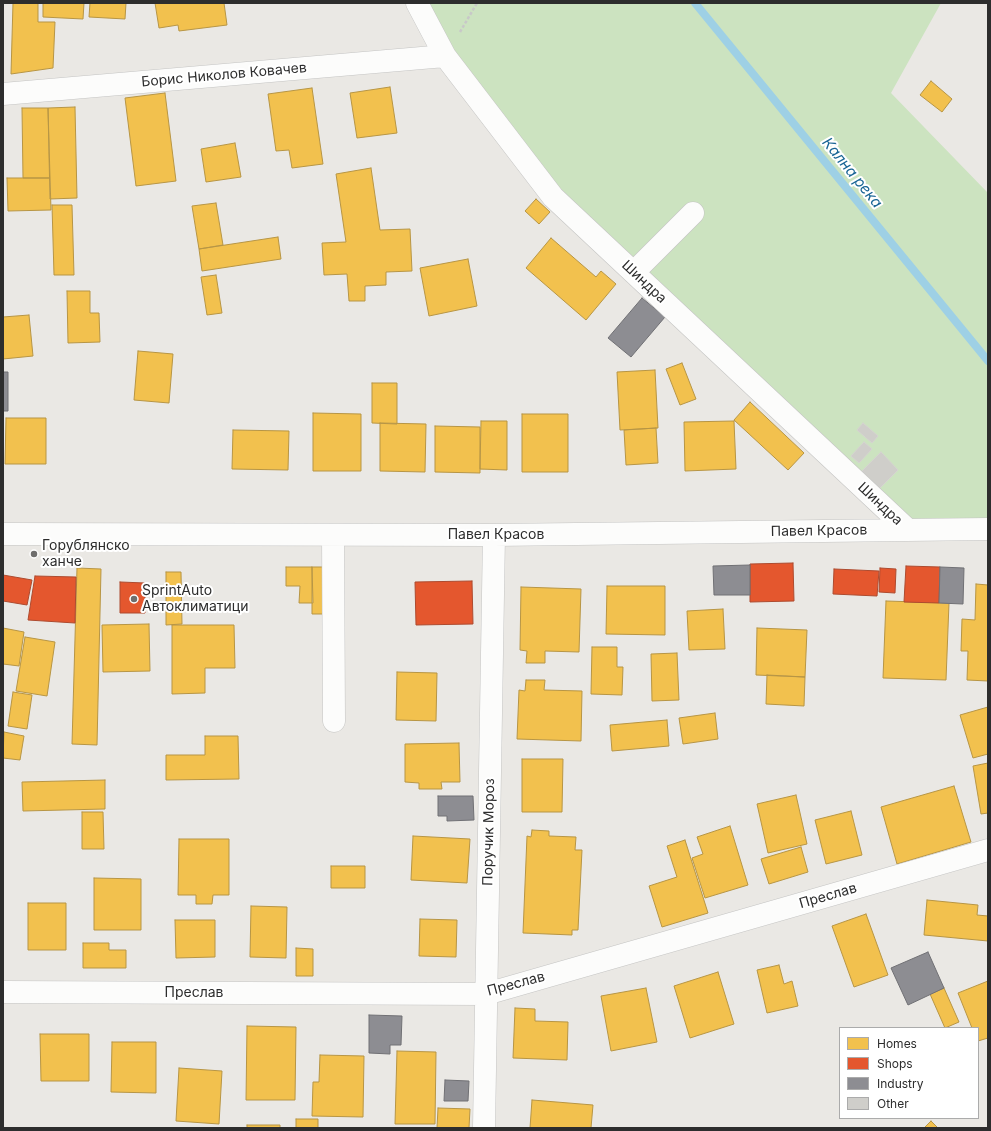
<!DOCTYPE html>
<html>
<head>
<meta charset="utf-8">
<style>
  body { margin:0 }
  #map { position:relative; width:991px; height:1131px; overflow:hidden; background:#eae8e4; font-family:Inter,sans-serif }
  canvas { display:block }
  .frame { position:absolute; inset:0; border:4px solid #2d2d2d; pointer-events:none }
  .legend { position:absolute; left:839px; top:1027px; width:140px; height:92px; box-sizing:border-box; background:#fff; border:1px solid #ababab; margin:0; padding:5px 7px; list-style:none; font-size:12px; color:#2d2d2d }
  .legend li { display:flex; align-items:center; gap:8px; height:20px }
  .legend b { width:20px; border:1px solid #ababab }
</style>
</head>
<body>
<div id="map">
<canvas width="991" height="1131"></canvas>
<div class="frame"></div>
<ul class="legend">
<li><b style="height:11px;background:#f2c14e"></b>Homes</li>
<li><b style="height:11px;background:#e4572e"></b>Shops</li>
<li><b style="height:11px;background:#8d8d92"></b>Industry</li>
<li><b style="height:11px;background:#cfceca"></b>Other</li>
</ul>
</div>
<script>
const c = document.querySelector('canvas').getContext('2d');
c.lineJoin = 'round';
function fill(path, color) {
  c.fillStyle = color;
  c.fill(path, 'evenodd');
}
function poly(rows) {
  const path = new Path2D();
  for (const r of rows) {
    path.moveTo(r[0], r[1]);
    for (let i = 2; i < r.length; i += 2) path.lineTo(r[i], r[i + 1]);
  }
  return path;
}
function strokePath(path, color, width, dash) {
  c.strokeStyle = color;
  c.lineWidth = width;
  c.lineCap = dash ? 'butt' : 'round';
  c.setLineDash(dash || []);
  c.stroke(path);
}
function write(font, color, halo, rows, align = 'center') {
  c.font = font + ' Inter,sans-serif';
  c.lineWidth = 4;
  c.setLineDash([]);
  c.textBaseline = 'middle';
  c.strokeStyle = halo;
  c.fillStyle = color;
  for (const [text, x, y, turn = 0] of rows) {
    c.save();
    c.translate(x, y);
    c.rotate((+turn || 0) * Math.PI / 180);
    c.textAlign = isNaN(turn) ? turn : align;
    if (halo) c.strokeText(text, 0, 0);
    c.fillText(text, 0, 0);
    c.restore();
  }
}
const green = poly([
  [417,3,941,3,891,93,988,193,988,529,908,530,553,197]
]);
const homes = poly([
  [13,3,38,3,38,22,55,22,53,68,11,74,13,3],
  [43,3,84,3,83,19,43,17,43,3],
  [90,3,126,3,125,19,89,17,90,3],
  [155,3,224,3,227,25,179,31,178,25,159,28,155,3],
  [931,81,952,99,942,112,920,95,931,81],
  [390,87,397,133,357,138,350,93,390,87],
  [312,88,323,164,292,168,289,150,276,151,268,94,312,88],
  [165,93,176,181,136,186,125,98,165,93],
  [75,107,77,198,50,199,48,108,75,107],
  [22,108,48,108,50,178,23,178,22,108],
  [235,143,241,177,206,182,201,149,235,143],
  [371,168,380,230,410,229,412,271,386,272,386,285,365,286,365,301,349,301,347,274,324,275,322,243,346,242,336,174,371,168],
  [7,178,50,178,51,210,8,211,7,178],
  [536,199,550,212,539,224,525,211,536,199],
  [216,203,223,245,199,249,192,206,216,203],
  [52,205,72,205,74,275,54,275,52,205],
  [278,237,281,259,202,271,199,249,278,237],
  [551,238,596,277,601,271,616,284,586,320,526,268,551,238],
  [468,259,477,306,429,316,420,268,468,259],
  [216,275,222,313,207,315,201,277,216,275],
  [67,291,90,291,90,313,99,313,100,342,68,343,67,291],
  [29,315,33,356,3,359,3,317,29,315],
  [138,351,173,354,169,403,134,400,138,351],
  [682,363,696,399,680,405,666,369,682,363],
  [655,370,658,428,620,430,617,372,655,370],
  [372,383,397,383,397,424,372,423,372,383],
  [750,402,804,453,788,470,734,420,750,402],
  [313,413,361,414,361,471,313,471,313,413],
  [522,414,568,414,568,472,522,472,522,414],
  [6,418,46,418,46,464,5,464,6,418],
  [481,421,507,421,507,470,480,469,481,421],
  [734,421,736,469,685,471,684,422,734,421],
  [380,423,426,424,425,472,380,471,380,423],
  [435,426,480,427,480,473,435,472,435,426],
  [656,428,658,463,626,465,624,430,656,428],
  [233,430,289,431,288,470,232,469,233,430],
  [286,567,312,567,313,603,299,603,300,586,286,586,286,567],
  [312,567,327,567,327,614,312,614,312,567],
  [77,568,101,569,97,745,72,744,77,568],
  [166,572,181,572,182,624,166,625,166,572],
  [976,584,988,585,988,681,967,680,968,651,961,651,962,619,975,620,976,584],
  [607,586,665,586,665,635,606,634,607,586],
  [521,587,581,589,579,652,545,651,545,663,526,663,527,651,520,650,521,587],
  [886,601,949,603,946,680,883,678,886,601],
  [723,609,725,649,689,650,687,611,723,609],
  [149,624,150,671,103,672,102,625,149,624],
  [172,625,234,625,235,668,205,668,205,693,172,694,172,625],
  [3,628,24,632,19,666,3,664,3,628],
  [757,628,807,630,805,677,756,675,757,628],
  [25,637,55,642,47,696,16,691,25,637],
  [592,647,617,647,617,667,623,667,622,695,591,694,592,647],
  [677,653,679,700,652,701,651,654,677,653],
  [397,672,437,673,436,721,396,720,397,672],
  [767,675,805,677,804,706,766,704,767,675],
  [526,680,545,680,544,690,582,691,581,741,517,739,519,690,525,691,526,680],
  [13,692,32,695,27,729,8,726,13,692],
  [988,707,988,754,973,758,960,715,988,707],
  [715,713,718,739,683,744,679,718,715,713],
  [667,720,669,746,612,751,610,725,667,720],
  [4,732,24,736,20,760,3,758,4,732],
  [205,736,238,736,239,779,166,780,166,755,205,755,205,736],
  [459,743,460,782,441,782,442,789,419,789,419,783,405,782,405,744,459,743],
  [522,759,563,759,562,812,522,812,522,759],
  [988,763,988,813,981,814,973,766,988,763],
  [105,780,105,809,23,811,22,782,105,780],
  [954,786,971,842,897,864,881,807,954,786],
  [796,795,807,844,768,853,757,804,796,795],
  [851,811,862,855,826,864,815,820,851,811],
  [82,812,103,812,104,849,82,849,82,812],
  [730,826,748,885,705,898,692,858,703,854,697,837,730,826],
  [532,830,549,831,549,836,576,837,575,850,582,850,578,930,572,930,572,935,523,933,527,836,531,837,532,830],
  [413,836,470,839,467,883,411,880,413,836],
  [179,839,229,839,229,895,213,895,212,904,196,904,196,895,178,895,179,839],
  [685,840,708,913,662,927,649,886,677,877,667,846,685,840],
  [801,847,808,872,769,884,761,859,801,847],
  [331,866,365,866,365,888,331,888,331,866],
  [94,878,141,879,141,930,94,930,94,878],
  [927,900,978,905,977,915,988,916,988,941,924,935,927,900],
  [28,903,66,903,66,950,28,950,28,903],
  [251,906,287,907,286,958,250,957,251,906],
  [866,914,888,975,854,987,832,926,866,914],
  [420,919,457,920,456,957,419,956,420,919],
  [175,920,215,920,215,957,176,958,175,920],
  [83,943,109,943,109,950,126,950,126,968,83,968,83,943],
  [296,948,313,949,313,976,296,976,296,948],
  [779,965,784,984,792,981,798,1006,767,1013,757,970,779,965],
  [718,972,734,1024,690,1038,674,986,718,972],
  [988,981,988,1038,978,1041,978,1028,972,1028,958,993,988,981],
  [646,988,657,1042,611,1051,601,996,646,988],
  [944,988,959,1022,945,1028,930,994,944,988],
  [515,1008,535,1009,535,1021,568,1022,567,1060,513,1058,515,1008],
  [247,1026,296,1027,295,1100,246,1100,247,1026],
  [40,1034,89,1034,89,1081,41,1081,40,1034],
  [112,1042,156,1042,156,1093,111,1092,112,1042],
  [397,1051,436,1052,435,1124,395,1124,397,1051],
  [320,1055,364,1056,363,1117,312,1116,313,1082,319,1082,320,1055],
  [179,1068,222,1071,219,1124,176,1121,179,1068],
  [532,1100,593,1105,591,1128,530,1128,532,1100],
  [438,1108,470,1109,469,1128,437,1128,438,1108],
  [296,1119,318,1119,318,1128,296,1128,296,1119],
  [931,1121,938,1128,924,1128,931,1121],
  [247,1125,280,1125,280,1128,247,1128,247,1125]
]);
const shops = poly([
  [793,563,794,601,750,602,750,564,793,563],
  [906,566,940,567,939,603,904,602,906,566],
  [880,568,896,569,895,593,879,592,880,568],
  [834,569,879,571,877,596,833,594,834,569],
  [3,575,32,580,27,605,3,601,3,575],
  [35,576,76,577,75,623,28,620,35,576],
  [472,581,473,624,416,625,415,582,472,581],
  [120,582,145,583,145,613,120,613,120,582]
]);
const industry = poly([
  [642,298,665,317,631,357,608,338,642,298],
  [3,372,8,372,8,411,3,411,3,372],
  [750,565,750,595,714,595,713,566,750,565],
  [940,567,964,568,963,604,939,603,940,567],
  [438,796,473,796,474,820,447,821,447,816,438,816,438,796],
  [928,952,944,988,908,1005,891,968,928,952],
  [369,1015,402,1016,401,1045,390,1045,390,1054,369,1053,369,1015],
  [445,1080,469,1081,468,1101,444,1101,445,1080]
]);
const stream = poly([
  [695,3,988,361]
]);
const building = poly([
  [863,423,878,436,872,443,857,430,863,423],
  [864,442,872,449,859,463,851,456,864,442],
  [881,452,898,470,879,489,862,471,881,452]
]);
const path = poly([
  [460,32,477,3]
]);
const minor = poly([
  [417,3,445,56,553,197,908,530],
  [3,94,445,56],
  [634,272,693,213],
  [3,534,494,535,988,529],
  [333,535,334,721],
  [3,992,486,994,988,850],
  [484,1128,494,535]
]);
const markers = [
  [34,554,4,"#6f6e6d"],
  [134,599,4,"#6f6e6d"]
];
const streetNames = [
  ["Борис Николов Ковачев",224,75,-5],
  ["Шиндра",644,282,43],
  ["Шиндра",880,504,43],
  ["Павел Красов",819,531,-1],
  ["Павел Красов",496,535],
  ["Поручик Мороз",489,832,-89],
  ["Преслав",828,896,-16],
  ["Преслав",516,984,-15],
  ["Преслав",194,993]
];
const poiNames = [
  ["Горублянско",42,546],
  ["ханче",42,562],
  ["SprintAuto",142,591],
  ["Автоклиматици",142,607]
];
const waterNames = [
  ["Кална река",852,173,51]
];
fill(green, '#cce3c0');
fill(homes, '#f2c14e');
strokePath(homes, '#b79544', 1);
fill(shops, '#e4572e');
strokePath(shops, '#ad4a2e', 1);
fill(industry, '#8d8d92');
strokePath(industry, '#707074', 1);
strokePath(stream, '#9ed0e5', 8);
fill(building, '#cfceca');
strokePath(building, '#d5d4d0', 1);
strokePath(minor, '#c4c4c3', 23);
strokePath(path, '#c8c8c8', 2.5, [3, 2]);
strokePath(minor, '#fcfcfb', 22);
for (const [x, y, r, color] of markers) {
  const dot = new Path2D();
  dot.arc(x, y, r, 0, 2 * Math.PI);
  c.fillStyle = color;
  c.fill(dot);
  strokePath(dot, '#fff', 1.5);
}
write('14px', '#2d2d2d', '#fff', streetNames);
write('14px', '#2d2d2d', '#fff', poiNames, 'left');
write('italic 15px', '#196595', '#fff', waterNames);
</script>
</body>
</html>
